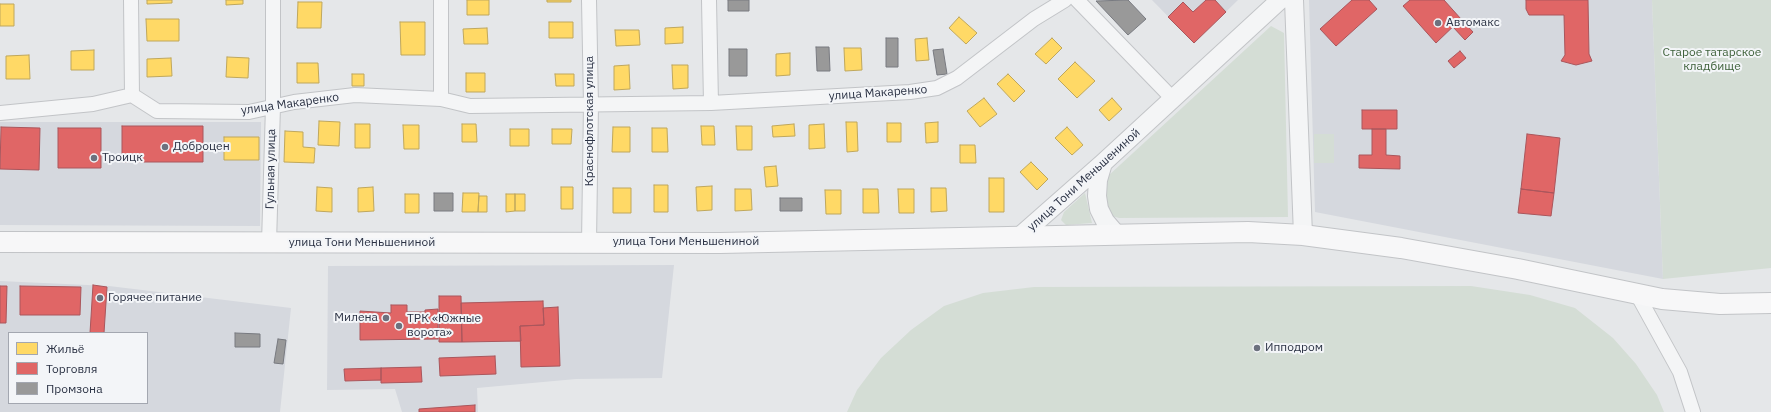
<!DOCTYPE html>
<html>
<head>
<meta charset="utf-8">
<style>
  body { margin:0 }
  #map { position:relative; width:1771px; height:412px; overflow:hidden; background:#e5e7e9; font-family:"IBM Plex Sans",sans-serif }
  canvas { display:block }
  .legend { position:absolute; left:8px; top:332px; width:140px; height:72px; box-sizing:border-box; background:#f3f5f8; border:1px solid #a3a7b0; margin:0; padding:5px 7px; list-style:none; font-size:12px; color:#2b3244 }
  .legend li { display:flex; align-items:center; gap:8px; height:20px }
  .legend b { width:20px; border:1px solid #a3a7b0 }
</style>
</head>
<body>
<div id="map">
<canvas width="1771" height="412"></canvas>
<ul class="legend">
<li><b style="height:11px;background:#ffd966"></b>Жильё</li>
<li><b style="height:11px;background:#e06666"></b>Торговля</li>
<li><b style="height:11px;background:#999"></b>Промзона</li>
</ul>
</div>
<script>
const c = document.querySelector('canvas').getContext('2d');
c.lineJoin = 'round';
function fill(path, color) {
  c.fillStyle = color;
  c.fill(path, 'evenodd');
}
function poly(rows) {
  const path = new Path2D();
  for (const r of rows) {
    path.moveTo(r[0], r[1]);
    for (let i = 2; i < r.length; i += 2) path.lineTo(r[i], r[i + 1]);
  }
  return path;
}
function strokePath(path, color, width, dash) {
  c.strokeStyle = color;
  c.lineWidth = width;
  c.lineCap = dash ? 'butt' : 'round';
  c.setLineDash(dash || []);
  c.stroke(path);
}
function write(font, color, halo, rows, align = 'center') {
  c.font = font + ' "IBM Plex Sans",sans-serif';
  c.lineWidth = 4;
  c.setLineDash([]);
  c.textBaseline = 'middle';
  c.strokeStyle = halo;
  c.fillStyle = color;
  for (const [text, x, y, turn = 0] of rows) {
    c.save();
    c.translate(x, y);
    c.rotate((+turn || 0) * Math.PI / 180);
    c.textAlign = isNaN(turn) ? turn : align;
    if (halo) c.strokeText(text, 0, 0);
    c.fillText(text, 0, 0);
    c.restore();
  }
}
const built = poly([
  [1152,0,1238,0,1194,43],
  [1309,0,1652,0,1663,279,1315,212],
  [0,122,261,122,260,226,0,225],
  [674,265,662,378,576,379,477,388,478,412,402,412,395,389,327,390,328,266],
  [0,281,109,286,291,308,280,412,0,412],
  [9,333,147,333,147,403,9,403]
]);
const green = poly([
  [1652,0,1771,0,1771,268,1663,279],
  [1271,26,1284,33,1288,217,1119,218,1112,216,1108,208,1106,196,1108,176],
  [1314,134,1334,134,1334,163,1314,163],
  [1085,193,1092,223,1066,225,1061,220,1064,212],
  [1471,286,1530,295,1575,308,1613,338,1636,364,1657,395,1664,412,847,412,857,390,881,358,911,330,944,306,983,293,1034,287]
]);
const homes = poly([
  [147,0,172,0,172,3,147,4,147,0],
  [226,0,243,0,243,4,226,5,226,0],
  [467,0,489,0,489,15,467,15,467,0],
  [547,0,571,0,571,2,547,2,547,0],
  [298,2,322,2,321,28,297,28,298,2],
  [0,4,14,4,14,26,0,26,0,4],
  [959,17,977,33,966,44,949,28,959,17],
  [146,19,179,19,179,41,147,41,146,19],
  [400,22,425,22,425,55,401,55,400,22],
  [549,22,573,22,573,38,549,38,549,22],
  [683,27,683,43,665,44,665,28,683,27],
  [487,28,488,44,464,44,463,29,487,28],
  [615,30,639,30,640,45,616,46,615,30],
  [927,38,929,60,916,61,915,39,927,38],
  [1052,38,1062,48,1046,64,1035,54,1052,38],
  [844,48,861,48,862,70,845,71,844,48],
  [94,50,94,70,71,70,71,51,94,50],
  [790,53,790,75,776,76,776,54,790,53],
  [29,55,30,79,6,79,6,56,29,55],
  [227,57,249,58,248,78,226,77,227,57],
  [171,58,172,76,147,77,147,59,171,58],
  [1075,62,1095,81,1077,98,1058,79,1075,62],
  [297,63,318,63,319,83,297,83,297,63],
  [629,65,630,89,614,90,614,66,629,65],
  [672,65,688,65,688,88,673,89,672,65],
  [466,73,485,73,485,92,466,92,466,73],
  [352,74,364,74,364,86,352,86,352,74],
  [555,74,574,74,574,86,556,86,555,74],
  [1008,74,1025,91,1014,102,997,84,1008,74],
  [984,98,997,114,980,127,967,111,984,98],
  [1112,98,1122,109,1109,121,1099,110,1112,98],
  [319,121,340,122,339,146,318,145,319,121],
  [846,122,857,122,858,151,847,152,846,122],
  [938,122,938,142,926,143,925,123,938,122],
  [887,123,901,123,901,142,887,142,887,123],
  [355,124,370,124,370,148,355,148,355,124],
  [462,124,476,124,477,142,462,142,462,124],
  [794,124,795,136,773,137,772,126,794,124],
  [824,124,825,148,809,149,809,125,824,124],
  [403,125,419,125,419,149,404,149,403,125],
  [701,126,714,126,715,145,702,145,701,126],
  [736,126,752,126,752,150,737,150,736,126],
  [613,127,630,127,630,152,612,152,613,127],
  [1067,127,1083,145,1072,155,1055,138,1067,127],
  [652,128,667,128,668,152,652,152,652,128],
  [510,129,529,129,529,146,510,146,510,129],
  [552,129,572,129,571,144,552,144,552,129],
  [285,131,303,132,303,147,315,148,314,163,284,162,285,131],
  [224,137,259,137,259,160,224,160,224,137],
  [960,145,975,145,976,163,960,163,960,145],
  [1031,162,1048,179,1037,190,1020,172,1031,162],
  [776,166,778,186,766,187,764,167,776,166],
  [989,178,1004,178,1004,212,989,212,989,178],
  [654,185,668,185,668,212,654,212,654,185],
  [712,186,712,210,697,211,696,187,712,186],
  [317,187,332,188,332,212,316,211,317,187],
  [373,187,374,211,358,212,358,188,373,187],
  [561,187,573,187,573,209,561,209,561,187],
  [613,188,631,188,631,213,613,213,613,188],
  [931,188,946,188,947,211,931,212,931,188],
  [735,189,751,189,752,210,735,211,735,189],
  [863,189,878,189,879,213,863,213,863,189],
  [898,189,914,189,914,213,899,213,898,189],
  [825,190,841,190,841,214,826,214,825,190],
  [463,193,479,193,478,212,462,212,463,193],
  [405,194,419,194,419,213,405,213,405,194],
  [506,194,515,194,515,211,506,212,506,194],
  [515,194,525,194,525,211,515,211,515,194],
  [479,196,487,196,487,212,478,212,479,196]
]);
const shops = poly([
  [1206,0,1215,0,1226,12,1194,43,1168,17,1183,2,1193,12,1206,0],
  [1352,0,1369,0,1377,9,1336,46,1320,29,1352,0],
  [1410,0,1444,0,1461,19,1436,43,1403,6,1410,0],
  [1526,0,1588,0,1589,54,1592,61,1576,65,1561,61,1565,55,1564,15,1529,15,1526,9,1526,0],
  [1461,19,1473,32,1465,40,1453,27,1461,19],
  [1460,51,1466,58,1454,68,1448,61,1460,51],
  [1362,110,1397,110,1397,129,1362,129,1362,110],
  [122,126,203,126,203,162,122,162,122,126],
  [1,127,40,128,39,170,0,169,1,127],
  [58,128,101,128,101,168,58,168,58,128],
  [1372,129,1386,129,1386,155,1400,156,1400,169,1359,168,1359,155,1372,155,1372,129],
  [1527,134,1560,138,1554,193,1521,189,1527,134],
  [1521,189,1554,193,1551,216,1518,213,1521,189],
  [93,285,107,287,104,333,90,333,93,285],
  [0,286,7,286,6,323,0,323,0,286],
  [20,286,81,287,80,315,20,315,20,286],
  [439,296,461,296,462,342,439,342,439,296],
  [543,301,544,325,520,326,521,341,462,342,461,303,543,301],
  [391,305,407,305,407,312,425,312,425,310,438,309,438,339,360,340,360,311,391,313,391,305],
  [558,307,560,366,521,367,520,326,544,325,543,308,558,307],
  [495,356,496,374,440,376,439,358,495,356],
  [421,367,422,382,381,383,381,368,421,367],
  [381,368,381,380,345,381,344,369,381,368],
  [475,405,475,412,419,412,419,409,475,405]
]);
const industry = poly([
  [728,0,749,0,749,11,728,11,728,0],
  [1128,0,1146,19,1128,35,1096,1,1128,0],
  [886,38,898,38,898,67,886,67,886,38],
  [816,47,829,47,830,71,817,71,816,47],
  [729,49,747,49,747,76,729,76,729,49],
  [943,49,947,74,937,75,933,50,943,49],
  [434,193,453,193,453,211,434,211,434,193],
  [780,198,802,198,802,211,780,211,780,198],
  [235,333,260,334,260,347,235,347,235,333],
  [278,339,286,340,283,364,274,363,278,339]
]);
const minor = poly([
  [131,0,132,95],
  [589,0,591,104,589,243],
  [709,0,711,103],
  [1077,0,1173,99],
  [441,99,441,0],
  [0,113,93,104,132,95,157,111,249,112,294,102,355,95,441,99,470,106,711,103,910,92,937,88,957,78,1034,19,1065,0],
  [269,243,273,106,273,0],
  [1637,294,1680,372,1693,412]
]);
const tertiary = poly([
  [1294,0,1303,235],
  [1103,163,1098,180,1097,196,1099,209,1105,221,1117,235],
  [1019,237,1103,163,1280,0]
]);
const secondary = poly([
  [0,242,720,243,1248,232,1303,235,1401,248,1518,269,1662,299,1720,304,1771,303]
]);
const markers = [
  [1438,23,4,"#6c717e"],
  [165,147,4,"#6c717e"],
  [94,158,4,"#6c717e"],
  [100,298,4,"#6c717e"],
  [386,318,4,"#6c717e"],
  [399,326,4,"#6c717e"],
  [1257,348,4,"#6c717e"]
];
const poiNames = [
  ["Автомакс",1446,23],
  ["Доброцен",173,147],
  ["Троицк",102,158],
  ["Горячее питание",108,298],
  ["Милена",378,318,"right"],
  ["ТРК «Южные",407,319],
  ["ворота»",407,333],
  ["Ипподром",1265,348]
];
const parkNames = [
  ["Старое татарское",1712,53],
  ["кладбище",1712,67]
];
const streetNames = [
  ["улица Макаренко",878,93,-4],
  ["улица Макаренко",290,104,-8],
  ["Краснофлотская улица",590,121,-90],
  ["Гульная улица",271,169,-89],
  ["улица Тони Меньшениной",1084,180,-42],
  ["улица Тони Меньшениной",686,242],
  ["улица Тони Меньшениной",362,243]
];
fill(built, '#d5d8de');
fill(green, '#d4ddd5');
fill(homes, '#ffd966');
strokePath(homes, '#bfa75c', 1);
fill(shops, '#e06666');
strokePath(shops, '#aa565c', 1);
fill(industry, '#999');
strokePath(industry, '#787a80', 1);
strokePath(minor, '#c2c4c7', 16);
strokePath(tertiary, '#c2c4c7', 20);
strokePath(secondary, '#c2c4c7', 22);
strokePath(minor, '#f4f5f6', 14);
strokePath(tertiary, '#f4f5f6', 18);
strokePath(secondary, '#f7f7f8', 20);
for (const [x, y, r, color] of markers) {
  const dot = new Path2D();
  dot.arc(x, y, r, 0, 2 * Math.PI);
  c.fillStyle = color;
  c.fill(dot);
  strokePath(dot, '#f3f5f8', 1.5);
}
write('12px', '#2b3244', '#f3f5f8', poiNames, 'left');
write('12px', '#3c5f38', '#f3f5f8', parkNames);
write('12px', '#2b3244', '#f3f5f8', streetNames);
</script>
</body>
</html>
